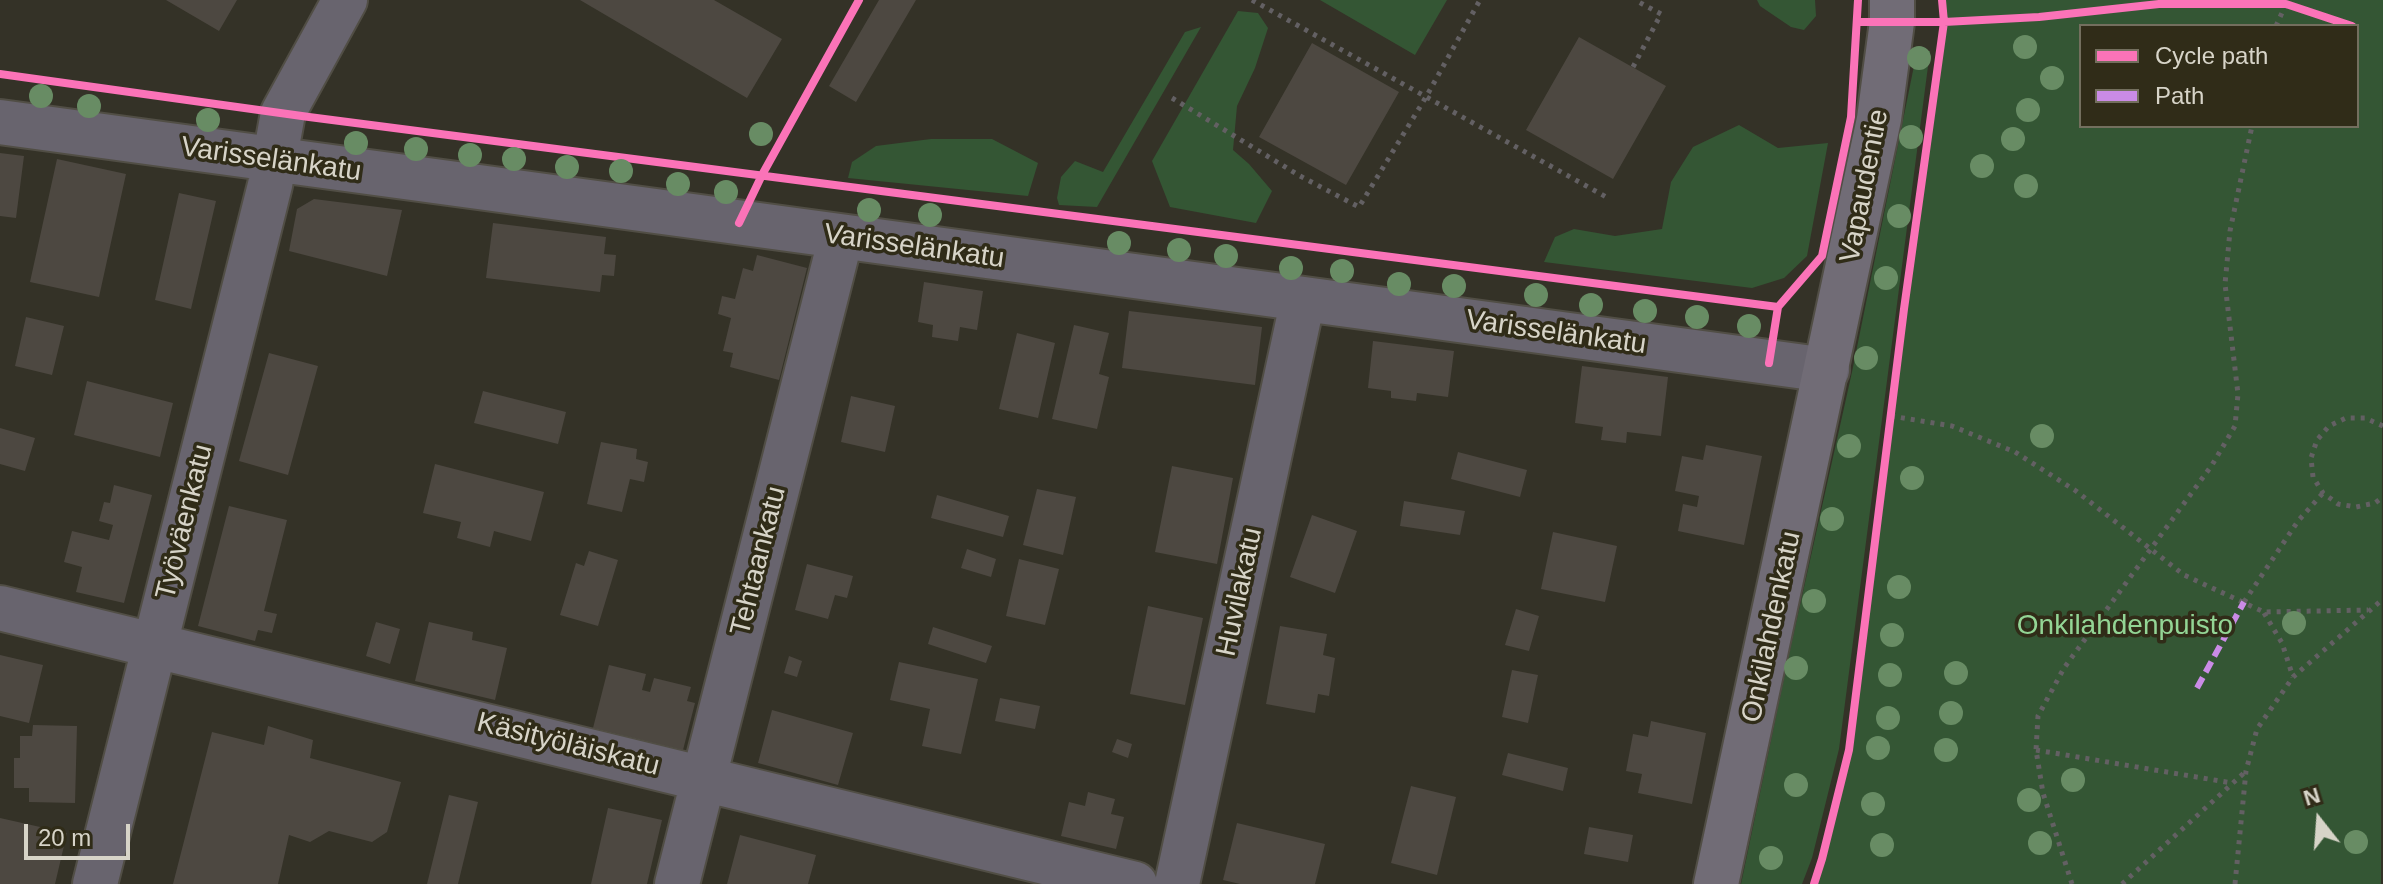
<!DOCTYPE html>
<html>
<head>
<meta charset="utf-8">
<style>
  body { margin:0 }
  #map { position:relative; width:2383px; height:884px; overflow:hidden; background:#343227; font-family:Arial,sans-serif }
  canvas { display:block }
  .legend { position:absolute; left:2079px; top:24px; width:280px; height:104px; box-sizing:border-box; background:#302c18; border:2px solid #736f5e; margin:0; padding:10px 14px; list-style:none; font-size:24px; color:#d7d4c8 }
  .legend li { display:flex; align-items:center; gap:16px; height:40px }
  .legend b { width:40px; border:2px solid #736f5e }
  .north { position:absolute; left:2279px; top:780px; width:80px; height:80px; -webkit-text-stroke:6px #302c18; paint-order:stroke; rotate:343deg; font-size:22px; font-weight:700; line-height:32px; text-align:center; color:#d7d4c8 }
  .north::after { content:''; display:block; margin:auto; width:28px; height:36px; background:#d7d4c8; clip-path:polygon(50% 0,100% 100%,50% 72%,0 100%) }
  .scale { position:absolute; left:24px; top:824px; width:106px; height:36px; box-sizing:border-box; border:4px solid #d7d4c8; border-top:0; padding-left:10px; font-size:24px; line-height:28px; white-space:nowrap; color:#d7d4c8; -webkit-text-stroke:6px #302c18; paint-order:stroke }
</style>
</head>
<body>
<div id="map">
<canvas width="2383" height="884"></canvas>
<ul class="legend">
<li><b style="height:10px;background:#fb73b8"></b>Cycle path</li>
<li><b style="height:10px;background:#ca8be6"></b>Path</li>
</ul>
<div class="north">N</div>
<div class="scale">20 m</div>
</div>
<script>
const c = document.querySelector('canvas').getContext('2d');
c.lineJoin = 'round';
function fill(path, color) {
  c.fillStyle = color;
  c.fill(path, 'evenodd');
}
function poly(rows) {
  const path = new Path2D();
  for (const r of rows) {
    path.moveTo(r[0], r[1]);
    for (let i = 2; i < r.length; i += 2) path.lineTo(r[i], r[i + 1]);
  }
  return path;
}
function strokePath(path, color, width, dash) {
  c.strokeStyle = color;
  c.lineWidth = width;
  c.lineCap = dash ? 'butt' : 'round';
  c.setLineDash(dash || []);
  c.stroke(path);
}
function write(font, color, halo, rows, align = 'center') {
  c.font = font + ' Arial,sans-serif';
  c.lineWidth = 7;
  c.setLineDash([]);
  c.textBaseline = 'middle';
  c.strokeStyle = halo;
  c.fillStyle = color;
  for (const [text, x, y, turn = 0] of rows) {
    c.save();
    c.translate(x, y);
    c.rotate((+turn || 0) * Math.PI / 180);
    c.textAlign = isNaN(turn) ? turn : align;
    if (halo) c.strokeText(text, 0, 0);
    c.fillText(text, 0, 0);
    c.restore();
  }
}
const green = poly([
  [1320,0,1447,0,1415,55],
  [1757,0,1815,0,1816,16,1804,30,1791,27,1760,6],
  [1946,0,2383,0,2381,884,1814,884,1822,859,1849,750],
  [2081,26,2357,26,2357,126,2081,126],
  [1238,11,1258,13,1268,28,1255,68,1237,106,1233,150,1249,164,1272,191,1256,223,1170,207,1152,161],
  [1201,27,1097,207,1059,205,1057,198,1061,177,1075,161,1103,172,1185,32],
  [1917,51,1930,51,1839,749,1812,858,1802,884,1741,884,1788,659,1852,372],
  [1739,125,1778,148,1828,143,1807,256,1784,278,1752,288,1544,262,1555,237,1574,229,1615,236,1662,229,1671,182,1693,147],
  [931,139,992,139,1038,163,1028,196,848,178,852,162,876,146]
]);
const building = poly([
  [166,0,237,0,219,31],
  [580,0,714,0,782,39,747,98],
  [879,0,916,0,856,102,829,86],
  [1579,37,1666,86,1613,179,1526,130],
  [1312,43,1399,92,1346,185,1259,137],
  [0,153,24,156,16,218,0,216],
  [57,159,126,174,99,297,30,282],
  [179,193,216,201,191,309,155,300],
  [314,199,402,210,387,276,289,251,297,209],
  [493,223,606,237,604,254,616,255,614,276,602,275,600,292,486,278],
  [757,255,807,268,779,380,730,367,733,353,723,351,731,318,718,314,722,296,735,299,743,268,753,271],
  [924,282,983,291,977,330,960,327,958,341,932,337,933,325,918,322],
  [1129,311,1262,327,1255,385,1122,368],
  [26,317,64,326,52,375,15,366],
  [1074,325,1109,333,1099,374,1109,377,1097,429,1052,419],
  [1017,333,1055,343,1038,418,999,409],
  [1373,341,1454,351,1448,397,1417,393,1416,401,1391,398,1391,391,1368,388],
  [269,353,318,366,288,475,239,461],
  [1582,366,1668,377,1661,436,1627,432,1626,443,1601,440,1603,427,1575,423],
  [87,381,173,403,160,457,74,435],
  [483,391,566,412,558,444,474,423],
  [851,396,895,406,885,452,841,442],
  [0,428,35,438,25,471,0,464],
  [601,442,637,449,636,459,648,462,644,482,630,479,622,512,587,504],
  [1706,445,1762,456,1744,545,1678,531,1683,504,1697,507,1699,496,1675,491,1682,456,1703,460],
  [1458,452,1527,470,1520,497,1451,479],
  [435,464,544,492,531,541,494,531,490,547,457,538,461,522,423,513],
  [1172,466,1233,478,1217,564,1155,552],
  [114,485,152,495,124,603,76,592,82,567,64,562,72,531,109,540,113,525,99,521,104,502,110,503],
  [1037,489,1076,497,1063,555,1023,545],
  [937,495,1009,516,1003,537,931,518],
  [1404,501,1465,511,1460,535,1400,526],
  [229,506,287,520,264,611,277,614,272,633,258,630,255,641,198,626],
  [1312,515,1357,531,1335,593,1290,577],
  [1553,532,1617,546,1605,602,1541,589],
  [967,549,996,559,991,577,961,568],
  [589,551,618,560,598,626,560,615,576,563,584,566],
  [1019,559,1059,569,1045,625,1006,616],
  [807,564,853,576,847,598,835,595,828,619,795,610],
  [1148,606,1203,618,1185,705,1130,694],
  [1516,609,1539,616,1529,651,1505,645],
  [376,622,400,629,390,664,366,656],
  [429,622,473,632,472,640,507,648,495,700,415,681],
  [1280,626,1327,634,1323,655,1335,658,1329,696,1318,694,1315,713,1266,704],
  [933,627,992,646,986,663,928,644],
  [0,655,43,665,29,723,0,716],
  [789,656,802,661,797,677,784,673],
  [899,662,978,679,961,754,922,746,930,709,890,700],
  [609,665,646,674,642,690,650,692,654,678,691,687,687,701,695,703,683,750,593,728],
  [1512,670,1538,675,1528,723,1502,717],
  [1000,698,1040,706,1035,729,995,721],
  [772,710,853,733,838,785,758,763],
  [1651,721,1706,733,1692,804,1638,793,1642,774,1626,771,1633,734,1648,737],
  [33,725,77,726,75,803,29,802,29,788,14,788,14,758,20,758,20,736,32,736],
  [268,726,313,740,310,758,401,782,387,832,372,842,329,831,310,842,289,835,278,884,173,884,212,732,264,745],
  [1117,739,1132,744,1128,758,1112,752],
  [1508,753,1568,768,1563,791,1502,775],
  [1411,786,1456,797,1437,875,1391,863],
  [1088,792,1115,799,1111,814,1124,817,1116,849,1061,836,1069,802,1085,806],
  [449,795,478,802,458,884,427,884],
  [608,808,662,820,647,884,591,884],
  [0,818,67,833,55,884,0,884],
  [1237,823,1325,844,1315,884,1240,884,1223,880],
  [1589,827,1633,835,1628,862,1584,854],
  [740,835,816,855,808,884,727,884]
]);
const path = poly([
  [1252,0,1608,198],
  [2276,26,2286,4],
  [1633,67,1661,14,1635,0],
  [1172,98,1300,176,1359,207,1426,97,1480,0],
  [1891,416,1952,426,2015,452,2076,491,2184,575,2264,612,2368,610],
  [2383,426,2365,418,2346,418,2329,426,2317,440,2311,458,2313,477,2323,493,2338,504,2356,507,2375,503,2383,497],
  [2244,602,2298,521,2323,493],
  [2264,613,2282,643,2293,677],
  [2036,750,2232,783],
  [2072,884,2043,793,2036,750,2038,716,2064,668,2212,465,2235,426,2238,394,2225,284,2230,231,2252,126],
  [2122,884,2245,772],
  [2235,884,2246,771,2257,729,2293,677,2383,599]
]);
const minor = poly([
  [0,122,1827,370],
  [0,608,1135,884],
  [95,884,270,185,283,113,345,0],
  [677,884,841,237],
  [1177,884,1303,299]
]);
const major = poly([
  [1716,884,1879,119,1892,22,1892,0]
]);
const quiet = poly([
  [2197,688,2244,602]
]);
const cycleway = poly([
  [1857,22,1944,22,2039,17,2159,4,2286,4,2352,26],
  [0,74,309,117,1778,307],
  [739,223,762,175,859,0],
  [1769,363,1778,307,1822,256,1851,117,1858,0],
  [1814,884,1822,859,1849,750,1904,309,1944,22,1942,0]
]);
const trees = [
  [2025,47],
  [1919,58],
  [2052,78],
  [41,96],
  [89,106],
  [2028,110],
  [208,120],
  [761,134],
  [1911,137],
  [2013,139],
  [356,143],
  [416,149],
  [470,155],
  [514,159],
  [1982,166],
  [567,167],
  [621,171],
  [678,184],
  [2026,186],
  [726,192],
  [869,210],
  [930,215],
  [1899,216],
  [1119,243],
  [1179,250],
  [1226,256],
  [1291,268],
  [1342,271],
  [1886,278],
  [1399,284],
  [1454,286],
  [1536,295],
  [1591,305],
  [1645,311],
  [1697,317],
  [1749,326],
  [1866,358],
  [2042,436],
  [1849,446],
  [1912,478],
  [1832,519],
  [1899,587],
  [1814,601],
  [2294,623],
  [1892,635],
  [1796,668],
  [1956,673],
  [1890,675],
  [1951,713],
  [1888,718],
  [1878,748],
  [1946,750],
  [2073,780],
  [1796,785],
  [2029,800],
  [1873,804],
  [2356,842],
  [2040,843],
  [1882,845],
  [1771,858]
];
const streetNames = [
  ["Varisselänkatu",271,160,8],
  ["Vapaudentie",1865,186,-79],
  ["Varisselänkatu",914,247,8],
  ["Varisselänkatu",1556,333,8],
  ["Työväenkatu",185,522,-76],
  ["Tehtaankatu",759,561,-76],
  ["Huvilakatu",1240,592,-78],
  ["Onkilahdenkatu",1772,627,-78],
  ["Käsityöläiskatu",568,745,14]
];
const parkNames = [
  ["Onkilahdenpuisto",2125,626]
];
fill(green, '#345634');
fill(building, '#4d4841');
strokePath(minor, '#514e45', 48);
strokePath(major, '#514e45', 48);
strokePath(path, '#636063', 5, [4, 6]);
strokePath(minor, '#68646e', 44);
strokePath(major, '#716c76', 44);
strokePath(quiet, '#ca8be6', 6, [12, 6]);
strokePath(cycleway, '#fb73b8', 8);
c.fillStyle = '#688c64';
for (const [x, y] of trees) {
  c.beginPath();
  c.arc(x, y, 12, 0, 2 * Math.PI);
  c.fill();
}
write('28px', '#d7d4c8', '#302c18', streetNames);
write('28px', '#93d595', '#302c18', parkNames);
</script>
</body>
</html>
